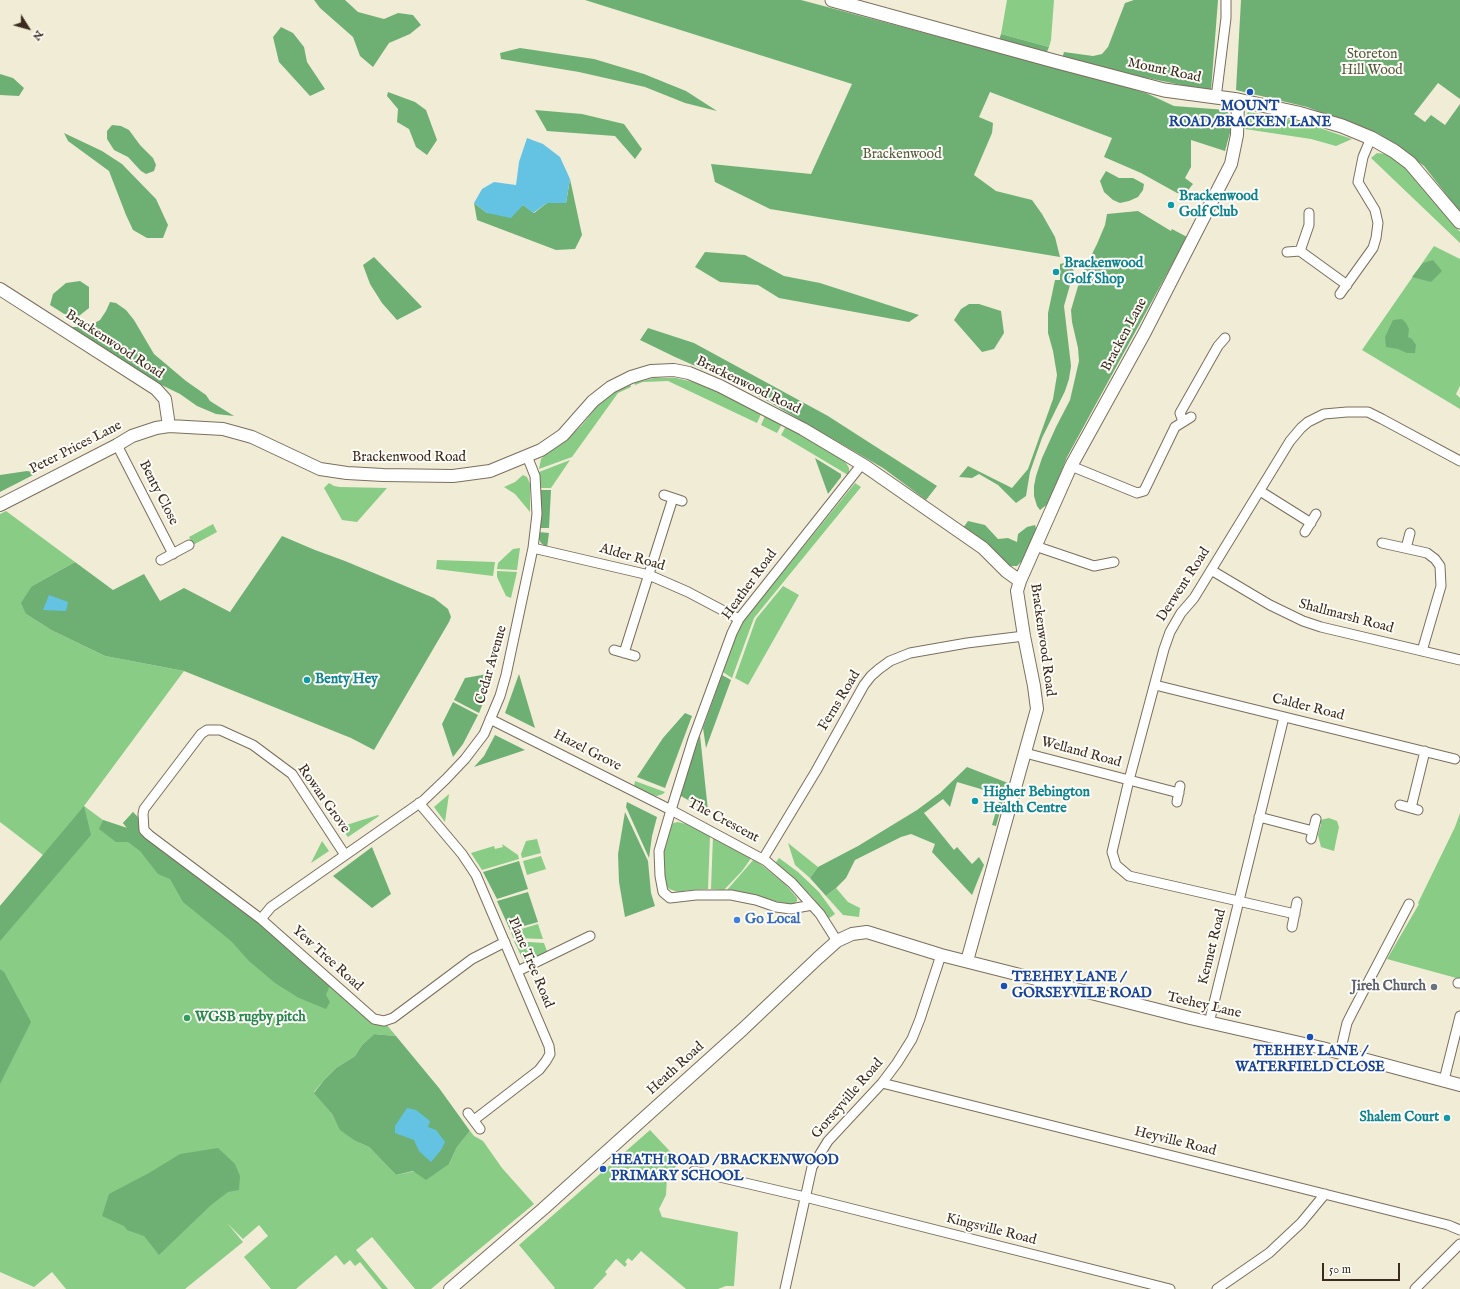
<!DOCTYPE html>
<html>
<head>
<meta charset="utf-8">
<style>
  body { margin:0 }
  #map { position:relative; width:1460px; height:1289px; overflow:hidden; background:#f1ecd6; font-family:"IM FELL English",serif }
  canvas { display:block }
  .north { position:absolute; left:8px; top:8px; width:40px; height:40px; -webkit-text-stroke:3px #fdfcf7; paint-order:stroke; rotate:127deg; font-size:11px; font-weight:700; line-height:16px; text-align:center; color:#3b2a1e }
  .north::after { content:''; display:block; margin:auto; width:14px; height:18px; background:#3b2a1e; clip-path:polygon(50% 0,100% 100%,50% 72%,0 100%) }
  .scale { position:absolute; left:1322px; top:1263px; width:78px; height:18px; box-sizing:border-box; border:2px solid #3b2a1e; border-top:0; padding-left:5px; font-size:12px; line-height:14px; white-space:nowrap; color:#3b2a1e; -webkit-text-stroke:3px #fdfcf7; paint-order:stroke }
</style>
</head>
<body>
<div id="map">
<canvas width="1460" height="1289"></canvas>
<div class="north">N</div>
<div class="scale">50 m</div>
</div>
<script>
const c = document.querySelector('canvas').getContext('2d');
c.lineJoin = 'round';
function fill(path, color) {
  c.fillStyle = color;
  c.fill(path, 'evenodd');
}
function poly(rows) {
  const path = new Path2D();
  for (const r of rows) {
    path.moveTo(r[0], r[1]);
    for (let i = 2; i < r.length; i += 2) path.lineTo(r[i], r[i + 1]);
  }
  return path;
}
function strokePath(path, color, width, dash) {
  c.strokeStyle = color;
  c.lineWidth = width;
  c.lineCap = dash ? 'butt' : 'round';
  c.setLineDash(dash || []);
  c.stroke(path);
}
function write(font, color, halo, rows, align = 'center') {
  c.font = font + ' "IM FELL English",serif';
  c.lineWidth = 4;
  c.setLineDash([]);
  c.textBaseline = 'middle';
  c.strokeStyle = halo;
  c.fillStyle = color;
  for (const [text, x, y, turn = 0] of rows) {
    c.save();
    c.translate(x, y);
    c.rotate((+turn || 0) * Math.PI / 180);
    c.textAlign = isNaN(turn) ? turn : align;
    if (halo) c.strokeText(text, 0, 0);
    c.fillText(text, 0, 0);
    c.restore();
  }
}
const green = poly([
  [1007,0,1054,0,1051,40,1049,47,1001,34],
  [1248,112,1280,117,1317,127,1352,139,1336,146,1311,139,1245,129,1242,127,1242,122],
  [1377,153,1386,154,1409,169,1460,232,1460,243,1371,158],
  [1434,246,1460,259,1460,386,1456,394,1460,398,1460,409,1362,350],
  [654,378,676,378,702,384,761,414,757,423,668,381,643,382,635,385,634,383],
  [630,384,631,387,618,393,572,457,539,469,541,459,545,455,565,441,582,425,600,403,606,397],
  [765,416,782,424,777,433,761,425],
  [786,426,841,458,846,463,849,468,849,472,848,475,781,435],
  [570,460,551,488,540,488,539,472],
  [523,475,527,477,530,484,530,512,515,494,504,487,515,482],
  [329,483,334,486,340,487,387,488,357,522,342,520,324,488],
  [855,483,861,487,754,618,732,678,723,672,740,625],
  [6,511,75,562,32,586,26,614,51,630,105,656,184,671,84,806,103,820,127,828,123,823,133,812,140,831,144,837,151,843,259,923,369,1020,386,1024,396,1036,374,1034,362,1045,355,1056,336,1068,324,1080,314,1092,332,1114,341,1130,355,1141,369,1147,396,1175,449,1164,457,1147,470,1131,474,1136,483,1141,502,1168,534,1204,431,1289,415,1289,372,1237,356,1250,388,1289,382,1289,360,1262,355,1266,350,1260,344,1265,336,1255,296,1289,271,1289,244,1257,268,1236,259,1225,243,1239,227,1223,243,1242,185,1289,66,1289,52,1272,34,1287,0,1272,0,906,43,855,0,822,0,514],
  [213,524,217,532,193,545,189,537],
  [520,548,517,570,497,569,498,563,513,549],
  [437,560,495,562,493,576,436,569],
  [497,571,517,572,511,598,506,596,497,577],
  [783,586,799,595,748,685,735,678,756,619],
  [635,781,665,792,663,794,657,796,652,795,634,786],
  [449,794,445,822,434,807],
  [1460,813,1460,979,1387,959,1419,904,1418,903,1455,827],
  [378,815,379,816,348,837,340,827],
  [1329,818,1337,821,1339,827,1334,851,1321,847,1318,835,1321,824,1318,823,1320,820],
  [678,822,686,824,710,836,708,889,690,890,678,892,669,889,666,885,664,876,663,857,666,839,668,831,673,823],
  [713,836,752,857,742,871,724,890,711,889],
  [537,839,541,853,522,858,521,854,526,841],
  [322,841,329,851,311,863],
  [788,843,818,867,810,878,795,865],
  [502,844,518,855,519,859,482,870,471,853,494,846,495,849,503,847],
  [541,856,546,869,527,875,523,861],
  [779,858,798,872,819,892,835,914,828,919,814,899,799,883,780,868,776,862],
  [754,859,785,884,797,898,797,901,794,904,788,904,727,890],
  [836,888,848,902,860,908,859,917,843,915,826,896],
  [538,924,543,939,513,938,511,932],
  [514,941,544,943,548,954,530,963,524,962],
  [650,1130,680,1162,667,1177,666,1195,659,1209,662,1217,738,1232,734,1286,726,1286,718,1289,686,1289,641,1251,632,1261,628,1258,625,1262,627,1264,625,1267,616,1259,605,1272,607,1274,593,1289,554,1289,555,1288,519,1245]
]);
const forest = poly([
  [314,0,345,0,358,12,384,19,398,13,413,15,421,25,410,34,389,43,373,67,360,56,353,37,320,8],
  [585,0,801,0,1116,84,1146,93,1174,106,1226,110,1230,116,1231,129,1225,151,1191,140,1191,167,1185,178,1193,184,1185,194,1177,193,1141,173,1104,157,1112,138,990,92,979,117,993,123,992,133,974,175,996,191,1032,200,1042,214,1055,237,1060,257,770,209,715,182,711,164,811,174,852,84],
  [1134,0,1218,0,1211,91,1108,70,1062,59,1064,52,1093,56,1102,54,1108,47,1125,3],
  [1241,0,1460,0,1460,99,1438,83,1414,114,1425,122,1431,115,1445,125,1460,104,1460,212,1424,166,1379,134,1307,107,1236,90],
  [281,27,293,33,304,47,307,62,325,89,310,96,279,62,273,37],
  [1001,34,1049,47,1046,54,999,40],
  [520,48,594,59,644,74,686,91,717,111,685,103,645,87,579,72,501,59,500,53],
  [0,74,13,78,24,88,19,96,0,95],
  [388,92,415,102,426,110,437,140,427,155,416,147,409,129,397,122,398,109,387,96],
  [535,110,582,114,624,124,642,149,635,159,615,136,547,131],
  [112,125,121,126,129,130,140,145,153,158,156,165,154,171,146,174,141,171,128,157,114,150,107,139,107,131],
  [64,133,102,151,122,164,156,199,168,225,163,238,147,238,133,230,126,215,109,171,68,141],
  [1106,171,1119,178,1133,178,1144,184,1143,190,1138,197,1129,201,1120,203,1113,200,1104,192,1100,181],
  [570,179,582,235,575,249,556,250,477,220,474,203,487,213,523,205,534,213,547,203,566,203],
  [1138,211,1171,231,1172,229,1187,237,1067,457,1049,503,1040,510,1037,506,1034,496,1034,486,1036,476,1042,458,1056,427,1070,400,1079,361,1078,348,1072,322,1071,310,1081,276,1097,244,1105,225,1107,214],
  [705,252,745,255,784,276,820,283,919,315,909,322,779,298,758,285,720,282,695,267],
  [374,257,422,307,397,320,382,303,370,284,363,265],
  [1433,260,1442,271,1431,282,1412,277,1423,263],
  [1064,263,1070,265,1074,271,1064,306,1070,357,1071,366,1069,379,1065,391,1042,438,1030,472,1026,496,1016,503,998,485,979,474,972,478,959,477,968,466,1012,488,1028,469,1053,399,1057,375,1053,351,1048,333,1048,313,1055,280,1060,280,1060,264],
  [80,281,89,287,89,308,79,316,69,317,50,305,53,294,66,283],
  [110,302,116,303,126,310,134,320,154,354,186,381,206,395,210,401,234,416,216,414,197,406,180,394,139,374,66,327,82,327,91,325,100,320,106,311],
  [969,304,979,304,1001,311,1004,333,994,349,982,352,954,320,961,309],
  [1402,319,1406,323,1409,329,1408,337,1412,339,1416,345,1415,353,1407,353,1398,349,1386,347,1385,337,1393,320],
  [648,328,694,343,828,416,937,486,926,500,883,468,745,388,675,357,640,340],
  [815,458,841,474,841,477,828,494],
  [27,471,37,473,0,492,0,475],
  [540,490,551,490,549,528,539,528],
  [968,521,985,525,998,539,1008,538,1017,542,1018,534,1027,527,1035,525,1037,532,1022,561,1017,566,1009,566,963,528],
  [539,532,549,533,547,548,541,543,539,539],
  [282,536,315,550,345,561,434,598,448,609,451,617,449,622,374,750,351,738,184,671,105,656,51,630,26,614,21,603,32,586,75,562,113,590,144,574,160,601,184,588,230,612],
  [493,673,488,691,479,713,454,700,465,678],
  [519,674,535,728,505,713],
  [722,675,731,680,706,748,703,728],
  [453,702,478,715,463,744,453,757,442,724],
  [685,713,692,716,665,788,637,777,663,738],
  [495,735,525,750,474,767,484,756],
  [700,735,708,811,679,795],
  [967,767,1008,783,996,826,992,825,1001,795,957,782,950,807,943,799,924,813,954,850,957,847,972,864,979,857,984,865,972,895,932,852,935,844,911,834,901,837,855,860,846,878,836,888,826,896,810,878,818,867,858,846,917,810,940,793],
  [627,802,657,817,652,836,649,858,626,807],
  [84,806,91,835,0,941,0,906],
  [133,812,139,818,140,831,144,837,259,923,330,985,326,995,330,1002,326,1009,299,998,275,983,249,961,231,941,183,902,170,879,158,874,140,851,128,842,116,842,99,829,103,820,127,828,123,823],
  [625,812,648,861,651,893,655,906,625,917,619,882,618,854],
  [372,847,391,894,372,908,333,876],
  [519,861,528,889,497,899,483,872],
  [528,892,538,922,510,930,497,901],
  [0,969,4,972,31,1022,0,1084],
  [374,1034,396,1036,439,1088,470,1131,457,1147,449,1164,426,1180,413,1171,396,1175,369,1147,355,1141,340,1130,332,1114,314,1093,324,1080,336,1068,355,1056,362,1045],
  [218,1148,235,1164,240,1176,239,1190,228,1192,211,1205,159,1255,144,1236,127,1230,124,1226,102,1216,109,1194,149,1173,180,1154]
]);
const water = poly([
  [527,138,543,144,560,157,570,179,566,203,547,203,533,213,523,205,511,218,487,213,474,203,482,189,494,182,516,185,519,162],
  [49,595,68,602,66,611,43,610],
  [407,1108,416,1110,430,1121,428,1127,436,1130,445,1142,441,1150,431,1162,419,1151,414,1140,395,1133,395,1126]
]);
const minor = poly([
  [1216,98,1226,18,1226,0],
  [1309,213,1309,225,1300,251,1347,285],
  [1287,252,1300,251],
  [1340,294,1373,248,1376,238,1378,223,1375,210,1358,182,1363,157,1371,138],
  [1183,422,1180,413,1218,346,1225,338],
  [117,445,173,554],
  [1071,466,1137,493,1144,491,1175,427,1191,417],
  [1260,491,1311,523],
  [664,495,682,501],
  [1305,532,1316,514],
  [1382,543,1427,553,1435,559,1440,566,1441,586,1422,651],
  [1035,546,1094,566,1114,562],
  [533,548,649,575,688,592,739,619],
  [1406,548,1410,533],
  [161,560,189,545],
  [1211,570,1270,605,1303,621,1321,627,1460,660],
  [614,650,635,656],
  [624,653,673,498],
  [1155,685,1455,759],
  [490,719,671,810,693,739,732,633,739,619,862,464],
  [1025,753,1179,793],
  [1177,802,1180,786],
  [419,803,462,854,476,875,549,1046,550,1054,546,1061,539,1070,474,1120],
  [1400,805,1418,810],
  [1411,808,1425,751],
  [1259,817,1313,831],
  [1311,839,1316,819],
  [345,855,292,774,253,745,220,730,207,730,201,734,144,809,143,814,144,830,149,835,261,919,374,1019,384,1021,393,1018,472,959,505,942],
  [763,859,816,771,864,685,871,676,879,669,890,661,910,653,967,643,1024,636],
  [812,905,791,909,776,907,756,900,731,895,696,895,670,898,663,892,660,876,659,851,671,810,766,861,792,883,820,914,837,941],
  [1295,914,1129,876,1116,865,1112,852,1129,780,1164,649,1170,632,1181,613,1194,598,1290,441,1301,428,1308,422,1324,414,1347,412,1368,412,1382,419,1460,461],
  [261,919,271,907,424,800,446,779,465,759,484,734,500,696,506,675,533,548,537,514,535,476,527,456],
  [1292,927,1297,902],
  [518,971,590,936],
  [1458,983,1460,983],
  [1209,1023,1284,717],
  [1340,1053,1347,1023,1352,1013,1409,904],
  [1444,1080,1460,1016],
  [882,1083,1448,1225,1460,1230],
  [468,1113,480,1129],
  [694,1171,805,1197,1170,1289],
  [785,1289,812,1167,828,1141,882,1083,897,1063,912,1039,920,1019,941,955],
  [1217,1289,1269,1253,1301,1223,1325,1194],
  [1415,1289,1460,1244]
]);
const tertiary = poly([
  [0,289,156,389,165,399,169,426],
  [0,505,117,445,132,436,156,428,169,426,223,429,252,437,320,469,347,473,383,475,453,476,490,471,541,450,563,435,593,401,611,387,631,377,651,371,674,370,689,373,720,386,803,429,865,466,983,548,1006,571,1020,581,1017,591,1024,636,1034,686,1037,709,967,961],
  [1020,581,1071,466,1145,332,1231,164,1237,135,1238,100],
  [450,1289,543,1209,743,1029,818,958,837,941,852,934,867,932,941,955,1190,1018,1322,1048,1460,1085]
]);
const secondary = poly([
  [832,0,1054,61,1164,90,1238,100,1298,113,1342,126,1371,138,1394,151,1410,163,1460,222]
]);
const markers = [
  [1250,92,4,"#1a4fb4"],
  [1171,205,4,"#0f9aa8"],
  [1056,272,4,"#0f9aa8"],
  [307,680,4,"#0f9aa8"],
  [975,801,4,"#0f9aa8"],
  [737,920,4,"#3f7fe0"],
  [1004,986,4,"#1a4fb4"],
  [1434,987,4,"#6b7280"],
  [187,1018,4,"#2e9e5b"],
  [1310,1037,4,"#1a4fb4"],
  [1447,1118,4,"#0f9aa8"],
  [603,1169,4,"#1a4fb4"]
];
const parkNames = [
  ["Storeton",1372,55],
  ["Hill Wood",1372,71],
  ["Brackenwood",902,155]
];
const streetNames = [
  ["Mount Road",1164,71,12],
  ["Bracken Lane",1125,335,-62],
  ["Brackenwood Road",114,345,33],
  ["Brackenwood Road",748,386,26],
  ["Peter Prices Lane",76,448,-27],
  ["Brackenwood Road",409,458],
  ["Benty Close",158,493,63],
  ["Alder Road",632,558,16],
  ["Heather Road",750,585,-54],
  ["Derwent Road",1184,585,-57],
  ["Shallmarsh Road",1346,617,15],
  ["Brackenwood Road",1042,640,82],
  ["Cedar Avenue",492,665,-74],
  ["Ferns Road",840,701,-59],
  ["Calder Road",1308,708,14],
  ["Hazel Grove",587,751,27],
  ["Welland Road",1081,753,15],
  ["Rowan Grove",323,799,55],
  ["The Crescent",723,821,28],
  ["Kennet Road",1213,947,-76],
  ["Yew Tree Road",327,959,42],
  ["Plane Tree Road",530,963,67],
  ["Teehey Lane",1204,1006,13],
  ["Heath Road",676,1069,-42],
  ["Gorseyville Road",848,1099,-49],
  ["Heyville Road",1175,1142,14],
  ["Kingsville Road",991,1230,14]
];
const transitNames = [
  ["MOUNT",1250,107],
  ["ROAD/BRACKEN LANE",1250,123],
  ["TEEHEY LANE /",1012,978,"left"],
  ["GORSEYVILE ROAD",1012,994,"left"],
  ["TEEHEY LANE /",1310,1052],
  ["WATERFIELD CLOSE",1310,1068],
  ["HEATH ROAD / BRACKENWOOD",611,1161,"left"],
  ["PRIMARY SCHOOL",611,1177,"left"]
];
const cultureNames = [
  ["Brackenwood",1179,197],
  ["Golf Club",1179,213],
  ["Brackenwood",1064,264],
  ["Golf Shop",1064,280],
  ["Benty Hey",315,680],
  ["Higher Bebington",983,793],
  ["Health Centre",983,809],
  ["Shalem Court",1439,1118,"right"]
];
const shopNames = [
  ["Go Local",745,920]
];
const worshipNames = [
  ["Jireh Church",1426,987]
];
const leisureNames = [
  ["WGSB rugby pitch",195,1018]
];
fill(green, '#88cc86');
fill(forest, '#6eb073');
fill(water, '#64c3e3');
strokePath(minor, '#7b6e5e', 11);
strokePath(tertiary, '#7b6e5e', 14);
strokePath(secondary, '#7b6e5e', 15);
strokePath(minor, '#fff', 9);
strokePath(tertiary, '#fff', 12);
strokePath(secondary, '#fff', 13);
for (const [x, y, r, color] of markers) {
  const dot = new Path2D();
  dot.arc(x, y, r, 0, 2 * Math.PI);
  c.fillStyle = color;
  c.fill(dot);
  strokePath(dot, '#fdfcf7', 1.5);
}
write('14px', '#525b3d', '#fdfcf7', parkNames);
write('14px', '#3b2a1e', '#fdfcf7', streetNames);
write('bold 14px', '#164399', '#fdfcf7', transitNames);
write('bold 14px', '#0d838f', '#fdfcf7', cultureNames, 'left');
write('bold 14px', '#366cbe', '#fdfcf7', shopNames, 'left');
write('bold 14px', '#5b616d', '#fdfcf7', worshipNames, 'right');
write('bold 14px', '#27864d', '#fdfcf7', leisureNames, 'left');
</script>
</body>
</html>
